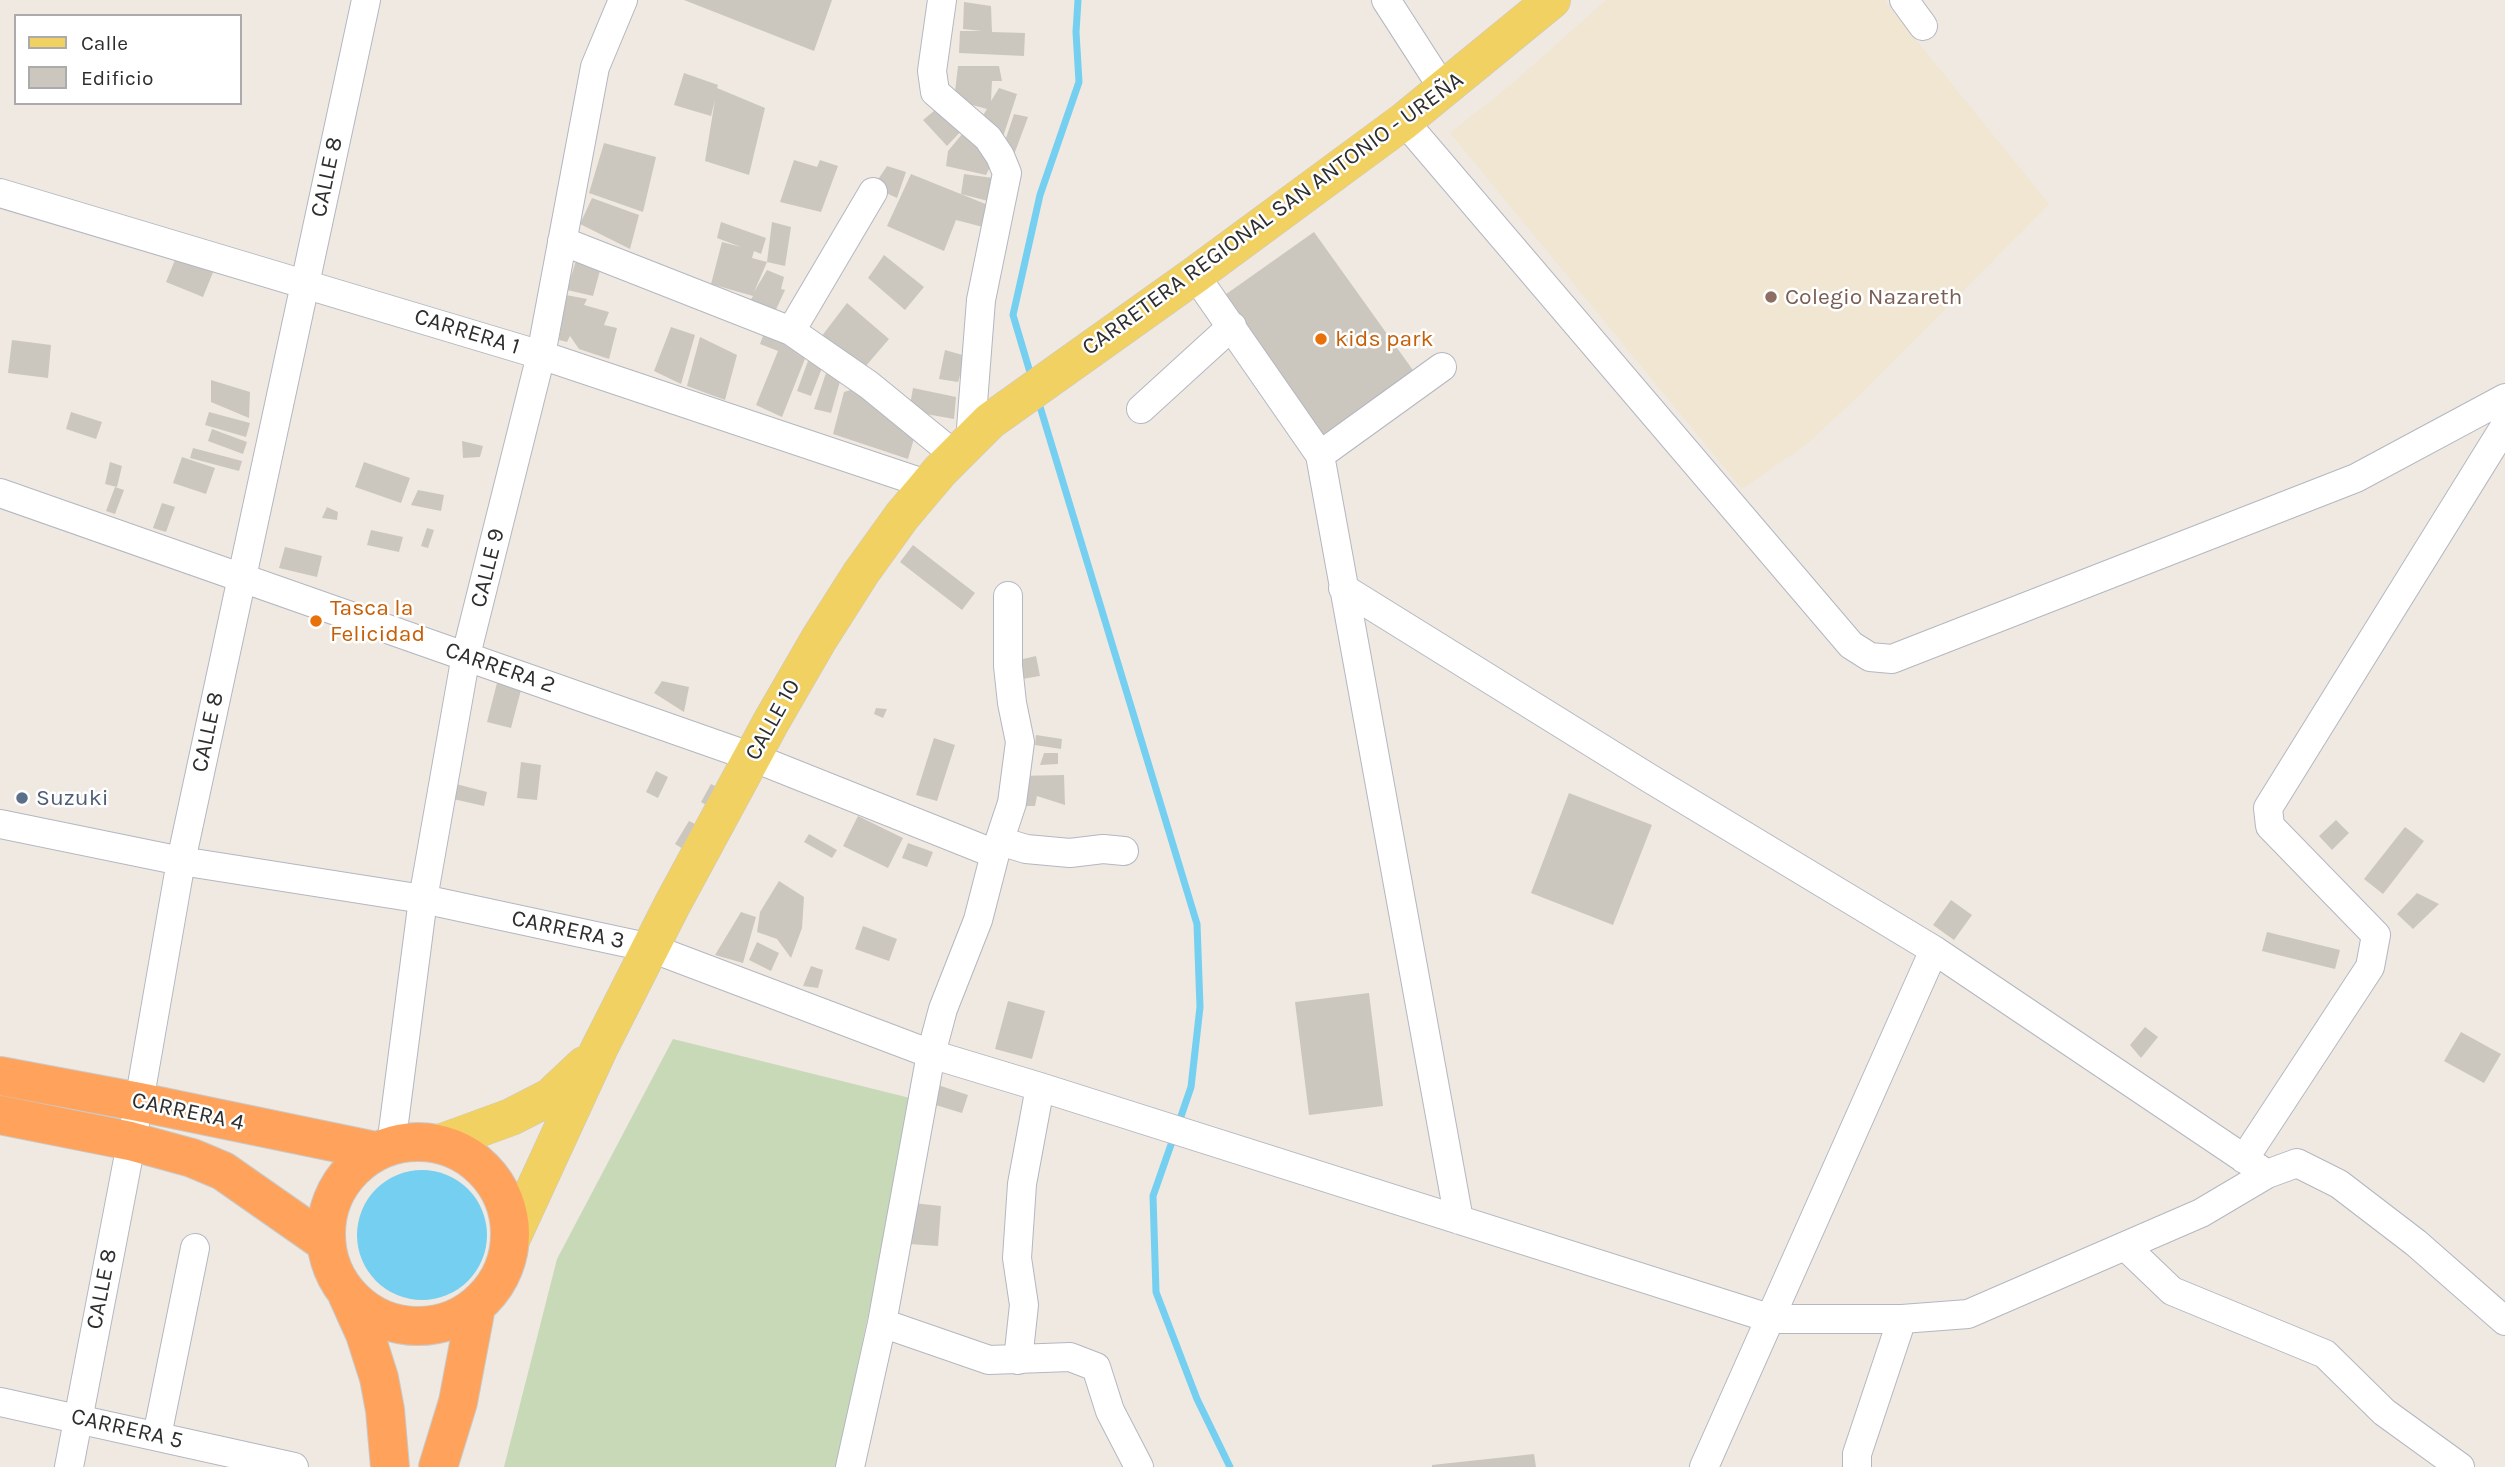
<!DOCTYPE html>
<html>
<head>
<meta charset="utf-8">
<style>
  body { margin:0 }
  #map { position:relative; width:2505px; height:1467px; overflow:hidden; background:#efe9e1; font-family:Karla,sans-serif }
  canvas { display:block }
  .legend { position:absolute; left:14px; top:14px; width:228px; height:91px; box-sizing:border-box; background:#fff; border:2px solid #ababab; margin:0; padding:9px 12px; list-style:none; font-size:21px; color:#2e2e2e }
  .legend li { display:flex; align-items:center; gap:14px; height:35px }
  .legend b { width:35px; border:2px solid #ababab }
</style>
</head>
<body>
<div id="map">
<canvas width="2505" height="1467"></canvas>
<ul class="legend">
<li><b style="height:9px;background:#f2d163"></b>Calle</li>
<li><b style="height:19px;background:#cbc7bf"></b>Edificio</li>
</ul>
</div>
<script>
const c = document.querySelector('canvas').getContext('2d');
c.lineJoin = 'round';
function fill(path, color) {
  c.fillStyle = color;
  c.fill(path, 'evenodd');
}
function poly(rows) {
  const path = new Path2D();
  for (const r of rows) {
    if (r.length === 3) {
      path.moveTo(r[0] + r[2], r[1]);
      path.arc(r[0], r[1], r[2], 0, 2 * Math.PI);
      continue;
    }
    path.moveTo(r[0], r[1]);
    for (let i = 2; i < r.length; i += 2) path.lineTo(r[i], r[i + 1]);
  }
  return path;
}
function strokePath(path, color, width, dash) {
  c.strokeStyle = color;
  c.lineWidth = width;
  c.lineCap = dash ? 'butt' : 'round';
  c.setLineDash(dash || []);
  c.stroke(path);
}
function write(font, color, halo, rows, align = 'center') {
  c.font = font + ' Karla,sans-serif';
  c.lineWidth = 5;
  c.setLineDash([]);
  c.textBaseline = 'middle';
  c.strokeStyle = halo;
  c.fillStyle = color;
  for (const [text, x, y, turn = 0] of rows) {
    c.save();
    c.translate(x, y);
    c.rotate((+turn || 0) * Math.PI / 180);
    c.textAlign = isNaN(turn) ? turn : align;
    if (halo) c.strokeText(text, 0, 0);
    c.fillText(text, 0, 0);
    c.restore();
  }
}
const education = poly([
  [1606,0,1884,0,2049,204,1865,390,1808,443,1742,489,1450,133,1513,83]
]);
const cemetery = poly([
  [673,1039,914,1099,836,1467,504,1467,557,1259]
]);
const water = poly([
  [422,1235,65]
]);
const stream = poly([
  [1032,379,1013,315,1040,195,1079,82,1076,32,1078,0],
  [1038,400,1197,924,1200,1007,1191,1087,1178,1125],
  [1174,1136,1153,1196,1156,1292,1197,1399,1230,1467]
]);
const building = poly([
  [684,0,832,0,814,51],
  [964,2,991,6,992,32,1025,33,1024,56,959,53,960,31,982,31,963,29],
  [958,66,999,66,1002,81,992,81,991,101,999,88,1017,94,1001,143,976,126,987,109,954,100],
  [684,73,718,85,717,88,765,108,749,175,705,161,715,100,711,116,674,105],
  [940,106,964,128,947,146,923,120],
  [1014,114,1028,117,1015,152,1003,147],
  [963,133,995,157,986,175,946,166,948,151],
  [604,143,656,157,643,212,589,193],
  [794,160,817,167,820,160,838,166,821,212,780,202],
  [887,166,906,172,897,198,873,187],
  [911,174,988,205,983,227,956,220,944,251,887,226],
  [964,174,993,178,988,201,961,194],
  [592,198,639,215,630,249,580,224],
  [721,222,766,238,761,254,754,251,752,258,767,262,754,292,767,270,784,277,781,289,785,290,774,314,748,305,753,296,711,284,722,242,741,247,717,238],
  [772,222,791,227,785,266,767,262],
  [1314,232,1420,380,1328,446,1222,297],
  [578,254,601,267,593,296,567,290],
  [177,255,214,270,203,297,166,282],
  [884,255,924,287,905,310,868,278],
  [566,295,587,299,584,305,609,312,604,325,617,328,609,359,579,349,570,336,567,342,559,340],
  [847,303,889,339,859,374,818,341],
  [767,325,808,351,782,417,756,405,778,351,760,344],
  [671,327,695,335,681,384,654,371],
  [700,337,737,355,725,400,687,386],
  [12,340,51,345,48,378,8,373],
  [945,350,966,356,958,382,939,379],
  [808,361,822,368,811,396,797,391],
  [826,373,841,378,831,413,814,409],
  [211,380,250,392,249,418,211,402],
  [857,388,915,435,908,459,833,434,844,392],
  [913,388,956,397,954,419,909,411],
  [71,412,102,422,96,439,66,429],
  [209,412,250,423,246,437,205,425],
  [212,429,247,442,243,454,208,441],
  [462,441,483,446,480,457,463,458],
  [193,448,242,461,239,471,190,458],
  [182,457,215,468,206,494,173,483],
  [110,462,122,466,117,487,105,484],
  [364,462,410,478,401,503,355,487],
  [115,487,124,490,115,514,106,511],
  [418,490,444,495,441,511,411,505],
  [162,503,175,507,166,532,153,528],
  [327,507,338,512,337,520,322,518],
  [427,528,434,530,428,548,421,546],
  [371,530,403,537,399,552,367,545],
  [913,545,975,593,962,610,900,562],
  [285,547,322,556,317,577,279,568],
  [1036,656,1040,676,1016,680,1019,660],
  [662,681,689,687,684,712,654,693],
  [497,683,521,690,511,728,487,722],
  [876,708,887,709,883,718,874,714],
  [1036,735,1062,739,1061,749,1035,745],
  [934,738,955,745,937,801,916,795],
  [1044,753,1058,753,1058,764,1040,765],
  [521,762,541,765,537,800,517,798],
  [656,771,668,777,658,798,646,792],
  [1064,775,1065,805,1037,796,1035,806,1016,806,1016,776],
  [456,784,487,792,484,806,453,799],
  [711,784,721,789,711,808,701,802],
  [1569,793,1652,825,1613,925,1531,893],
  [858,816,903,838,888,868,843,846],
  [2336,820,2349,833,2332,850,2319,836],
  [689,821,699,826,685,850,675,844],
  [2405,827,2424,841,2383,894,2364,879],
  [809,834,837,850,832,858,804,842],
  [908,843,933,852,927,867,902,858],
  [779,881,804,897,802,928,791,958,777,939,757,932,760,912],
  [2417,893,2439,904,2413,929,2397,914],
  [1951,900,1972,915,1954,940,1933,925],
  [741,912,756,917,743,963,715,955],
  [863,926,897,939,889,961,855,949],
  [2267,932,2340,950,2335,969,2262,951],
  [757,942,779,953,771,971,749,960],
  [811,966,823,970,818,988,803,986],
  [1369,993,1383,1106,1309,1115,1295,1002],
  [1008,1001,1045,1011,1032,1059,995,1049],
  [2145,1027,2158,1037,2141,1058,2130,1045],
  [2461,1032,2501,1054,2484,1083,2444,1061],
  [935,1084,968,1095,962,1113,929,1103],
  [913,1203,941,1206,938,1246,909,1244],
  [1534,1454,1536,1467,1432,1467,1432,1465]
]);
const minor = poly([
  [942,0,932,71,935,92,988,138,1000,156,1007,173,981,300,970,441],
  [1386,0,1444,90],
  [1904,0,1923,26],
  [1404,121,1851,645,1870,657,1892,659,2356,478,2505,398],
  [0,193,541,355,929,485],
  [562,241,791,331,869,385,956,456],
  [1195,275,1320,455,1459,1220],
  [791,331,873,192],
  [1141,409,1232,326],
  [1320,455,1442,367],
  [0,493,752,757,995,854],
  [1343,588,1649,778,1934,950,2267,1174],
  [0,824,181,861,423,899,651,948,931,1054,1040,1087,1772,1319,1902,1319,1968,1314,2201,1213,2267,1174,2297,1163,2339,1184,2416,1243,2505,1321],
  [1000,841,1026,849,1070,853,1103,849,1124,851],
  [391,1146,423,899,466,655,541,355,595,67,623,0],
  [2244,1159,2370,967,2376,935,2270,826,2268,808,2505,426],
  [2125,1246,2172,1291,2325,1354,2384,1412,2460,1467],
  [882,1323,989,1360,1070,1357,1096,1367,1110,1411,1139,1467],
  [1018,1360,1024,1305,1017,1258,1022,1184,1040,1087],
  [0,1402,294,1467],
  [157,1436,195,1248],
  [69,1467,139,1102,181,861,366,0],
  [850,1467,882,1323,931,1054,943,1009,978,920,995,854,1012,803,1020,742,1012,703,1008,666,1008,596],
  [1704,1467,1934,950],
  [1857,1467,1857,1454,1902,1319]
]);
const major = poly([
  [437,1144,511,1117,550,1097,584,1065],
  [511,1240,599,1049,672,905,771,722,819,639,861,573,902,516,940,471,990,421,1195,275,1404,121,1552,0]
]);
const highway = poly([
  [0,1076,139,1102,376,1151],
  [0,1115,130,1141,192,1158,223,1171,326,1243],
  [418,1234,92],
  [347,1294,365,1334,379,1378,385,1410,390,1467],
  [438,1467,458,1402,476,1307]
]);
const markers = [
  [1771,297,7,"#8d6e63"],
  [1321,339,7,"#e8710a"],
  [316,621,7,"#e8710a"],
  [22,798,7,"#5c6f8a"]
];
const streetNames = [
  ["CALLE 8",327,177,-78],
  ["CARRETERA REGIONAL SAN ANTONIO - UREÑA",1273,214,-36],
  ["CARRERA 1",467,332,17],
  ["CALLE 9",488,568,-76],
  ["CARRERA 2",500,668,19],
  ["CALLE 10",773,720,-61],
  ["CALLE 8",208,732,-78],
  ["CARRERA 3",568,930,12],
  ["CARRERA 4",188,1112,12],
  ["CALLE 8",102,1289,-79],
  ["CARRERA 5",127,1429,13]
];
const educationNames = [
  ["Colegio Nazareth",1785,297]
];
const foodNames = [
  ["kids park",1335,339],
  ["Tasca la",330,608],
  ["Felicidad",330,634]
];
const serviceNames = [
  ["Suzuki",36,798]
];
fill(education, '#f0e6d1');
fill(cemetery, '#c8d9b8');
fill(water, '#75cff0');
strokePath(stream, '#75cff0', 7);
fill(building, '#cbc7bf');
strokePath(minor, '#b4b7c1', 30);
strokePath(major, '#c9c9c9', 38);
strokePath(highway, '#c9c9c9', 40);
strokePath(minor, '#fff', 28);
strokePath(major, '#f2d163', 37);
strokePath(highway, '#ffa35c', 38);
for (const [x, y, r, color] of markers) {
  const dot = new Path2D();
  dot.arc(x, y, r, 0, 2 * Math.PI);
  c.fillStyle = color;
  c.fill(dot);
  strokePath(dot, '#fff', 2.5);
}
write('23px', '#2e2e2e', '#fff', streetNames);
write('23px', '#785e54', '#fff', educationNames, 'left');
write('23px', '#c56008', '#fff', foodNames, 'left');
write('23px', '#4e5e75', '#fff', serviceNames, 'left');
</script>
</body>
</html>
